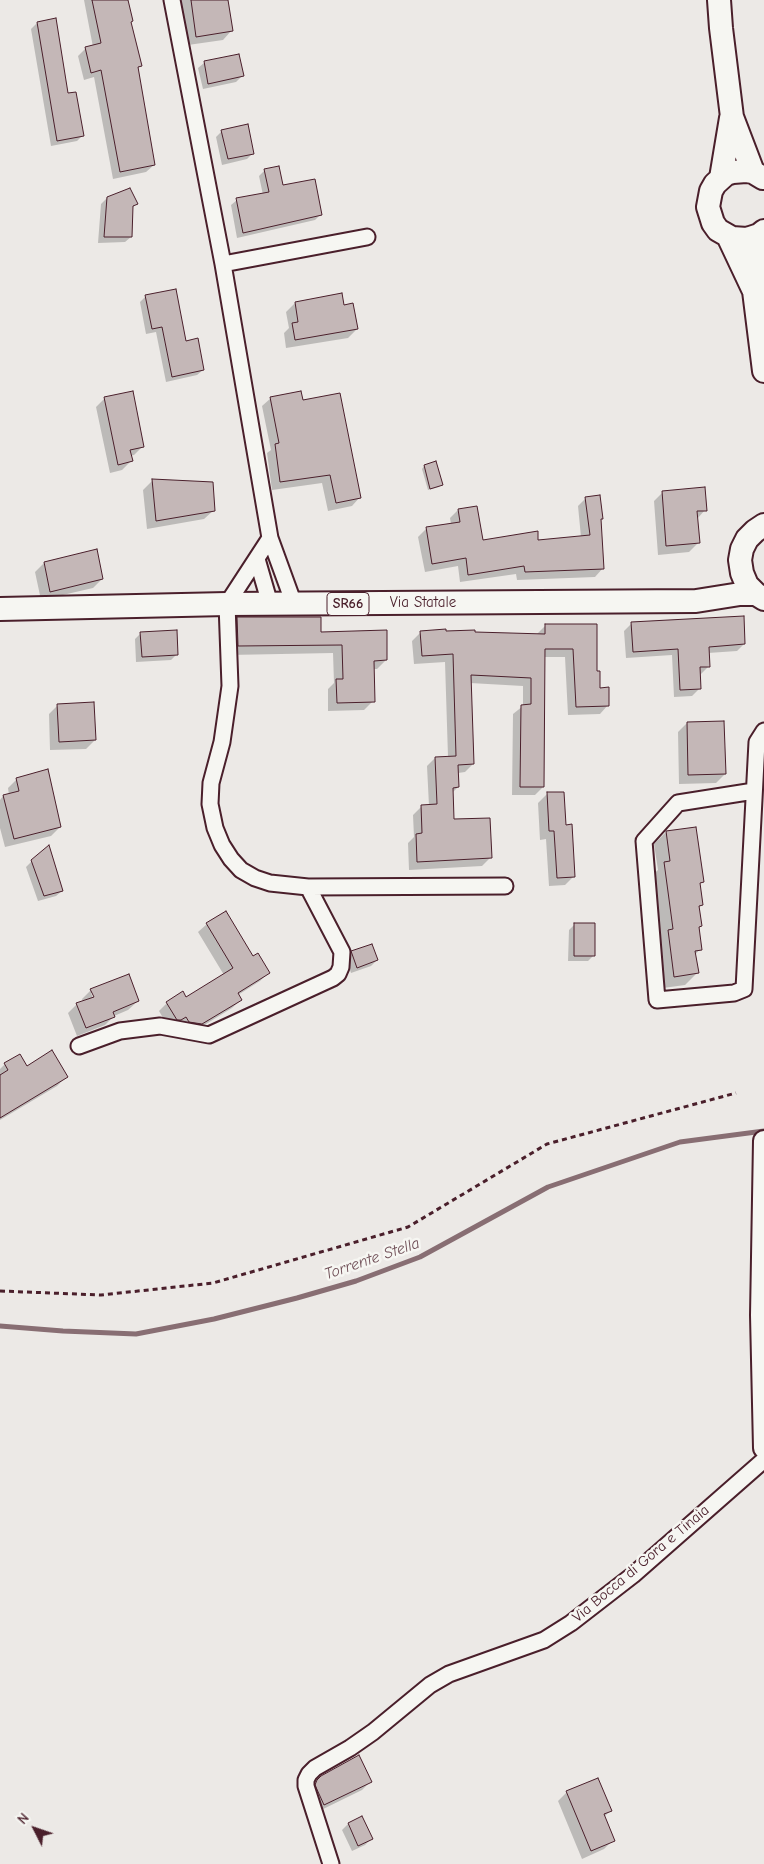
<!DOCTYPE html>
<html>
<head>
<meta charset="utf-8">
<style>
  body { margin:0 }
  #map { position:relative; width:764px; height:1864px; overflow:hidden; background:#ece9e6; font-family:"Comic Neue",sans-serif }
  canvas { display:block }
  .north { position:absolute; left:10px; top:1804px; width:50px; height:50px; -webkit-text-stroke:4px #f6f6f2; paint-order:stroke; rotate:311deg; font-size:14px; font-weight:700; line-height:20px; text-align:center; color:#4a1f2b }
  .north::after { content:''; display:block; margin:auto; width:18px; height:22px; background:#4a1f2b; clip-path:polygon(50% 0,100% 100%,50% 72%,0 100%) }
</style>
</head>
<body>
<div id="map">
<canvas width="764" height="1864"></canvas>
<div class="north">N</div>
</div>
<script>
const c = document.querySelector('canvas').getContext('2d');
c.lineJoin = 'round';
function fill(path, color) {
  c.fillStyle = color;
  c.fill(path, 'evenodd');
}
function poly(rows) {
  const path = new Path2D();
  for (const r of rows) {
    path.moveTo(r[0], r[1]);
    for (let i = 2; i < r.length; i += 2) path.lineTo(r[i], r[i + 1]);
  }
  return path;
}
function strokePath(path, color, width, dash) {
  c.strokeStyle = color;
  c.lineWidth = width;
  c.lineCap = dash ? 'butt' : 'round';
  c.setLineDash(dash || []);
  c.stroke(path);
}
function write(font, color, halo, rows, align = 'center') {
  c.font = font + ' "Comic Neue",sans-serif';
  c.lineWidth = 5;
  c.setLineDash([]);
  c.textBaseline = 'middle';
  c.strokeStyle = halo;
  c.fillStyle = color;
  for (const [text, x, y, turn = 0] of rows) {
    c.save();
    c.translate(x, y);
    c.rotate((+turn || 0) * Math.PI / 180);
    c.textAlign = isNaN(turn) ? turn : align;
    if (halo) c.strokeText(text, 0, 0);
    c.fillText(text, 0, 0);
    c.restore();
  }
}
const shadow = poly([
  [84,0,127,0,130,23,141,65,137,69,154,165,146,172,113,179,94,77,84,80,78,56,85,49,93,47],
  [181,0,227,0,232,30,223,40,188,45],
  [37,23,83,135,77,141,51,146,31,29],
  [204,63,242,76,236,82,203,89,198,68],
  [222,131,253,153,247,159,222,165,216,137],
  [265,170,282,187,321,214,315,220,237,238,231,205,237,200,263,195,259,176],
  [107,198,136,204,132,208,131,237,125,242,98,243,101,204],
  [146,296,185,342,203,370,197,375,166,382,156,332,146,334,140,302],
  [295,303,357,329,348,338,286,348,284,333,289,328,286,312],
  [105,398,143,446,134,455,130,456,131,461,122,470,110,473,96,407],
  [271,398,302,402,360,497,352,506,328,511,322,483,272,490,267,453,271,450,262,406],
  [436,463,442,484,439,487,428,490,422,469,424,466],
  [152,481,212,483,214,510,204,519,147,529,143,490],
  [663,492,705,510,697,519,698,543,689,552,658,555,654,501],
  [586,498,602,519,600,520,603,568,595,577,517,580,516,574,460,582,458,566,425,572,418,537,426,529,451,524,450,518,458,510,482,541,537,542,581,537,578,506],
  [44,563,102,579,93,588,41,600,35,572],
  [237,618,320,633,386,660,377,669,373,669,373,701,364,710,328,711,328,689,334,683,333,653,229,655,228,627],
  [631,624,744,644,737,651,708,653,709,666,701,674,699,674,699,689,692,696,674,697,672,655,626,658,624,631],
  [545,626,596,626,596,672,599,689,608,705,600,714,568,715,565,657,544,657,543,787,535,795,512,795,513,714,523,706,523,686,470,683,473,764,465,772,458,773,458,787,452,793,453,821,490,858,482,866,409,870,408,843,414,837,413,815,422,806,429,806,427,766,435,758,448,757,445,662,414,664,412,641,421,632,537,634],
  [141,633,177,654,171,660,136,662,135,639],
  [58,705,95,740,86,749,50,750,49,714],
  [687,723,725,774,716,783,679,784,678,732],
  [17,779,60,827,51,836,5,847,0,828,0,800,3,796,9,795,8,788],
  [547,794,564,826,574,876,565,885,549,886,546,839,540,840,538,803],
  [666,832,702,881,699,885,702,905,698,908,701,926,698,929,700,949,695,955,697,973,685,985,663,988,657,943,661,938,652,875,658,870,654,844],
  [32,861,62,891,56,896,38,901,26,867],
  [207,924,253,957,268,973,260,981,238,995,241,1000,232,1008,193,1032,169,1028,159,1011,167,1003,186,999,224,975,198,932],
  [575,924,594,955,588,961,568,961,569,930],
  [352,953,377,960,371,966,351,973,346,958],
  [91,990,138,1001,128,1010,114,1016,105,1025,77,1036,68,1013,77,1004,83,1002,82,999],
  [91,993,93,993,97,1002,95,1003],
  [5,1064,26,1068,66,1077,57,1086,0,1120,0,1069],
  [321,1777,371,1781,362,1790,315,1813,312,1786],
  [567,1792,610,1811,604,1817,613,1840,604,1849,582,1859,558,1801],
  [362,1817,371,1839,365,1845,352,1851,342,1830,348,1824]
]);
const stream = poly([
  [0,1326,63,1331,136,1334,214,1319,297,1298,356,1281,420,1257,548,1187,680,1142,764,1131]
]);
const building = poly([
  [92,0,128,0,133,21,131,22,142,66,138,67,155,165,120,172,101,70,91,73,85,47,101,43,92,0],
  [191,0,228,0,233,31,196,37,191,0],
  [56,18,68,93,76,92,84,136,57,141,37,22,56,18],
  [239,54,244,76,208,84,204,61,239,54],
  [248,124,254,154,228,159,221,130,248,124],
  [279,166,283,185,315,179,322,215,243,233,236,198,269,192,264,169,279,166],
  [130,188,138,204,133,206,132,237,104,237,107,197,130,188],
  [176,289,186,341,198,338,204,370,172,377,162,327,152,329,145,295,176,289],
  [342,293,344,305,353,303,358,329,295,340,292,323,298,322,295,302,342,293],
  [133,391,144,447,130,450,133,461,118,465,104,397,133,391],
  [301,391,303,400,340,393,361,498,336,503,330,475,280,482,275,444,279,443,270,397,301,391],
  [436,461,443,485,430,489,424,465,436,461],
  [152,479,213,482,215,511,156,521,152,479],
  [705,487,707,511,697,511,700,543,666,546,662,491,705,487],
  [600,495,603,519,601,519,604,569,525,572,524,566,468,575,466,558,432,564,426,527,460,522,458,509,477,506,483,540,538,531,538,540,590,535,585,497,600,495],
  [97,549,103,579,50,592,44,562,97,549],
  [744,616,745,644,709,647,710,667,700,667,701,689,680,690,678,649,633,652,631,622,744,616],
  [237,617,321,617,321,632,387,630,387,660,374,661,375,702,337,703,336,679,343,679,342,645,238,646,237,617],
  [545,624,597,624,597,671,600,671,600,688,609,687,609,706,576,707,573,649,545,649,544,787,520,787,521,705,531,704,531,678,471,675,474,764,458,765,459,787,453,788,454,819,490,818,492,858,417,862,416,834,422,833,421,805,437,804,435,757,456,756,453,654,422,656,420,631,446,629,446,631,475,630,475,632,545,634,545,624],
  [177,630,178,655,142,657,140,632,177,630],
  [94,702,96,740,59,742,57,704,94,702],
  [724,721,726,774,688,775,687,722,724,721],
  [48,769,61,827,14,839,3,795,19,791,16,778,48,769],
  [547,792,564,792,566,825,572,824,575,877,557,878,554,831,549,831,547,792],
  [696,827,704,882,700,883,703,905,699,906,702,926,699,927,702,950,695,951,699,973,674,977,668,930,673,929,664,862,670,861,666,831,696,827],
  [49,845,63,891,44,896,31,860,49,845],
  [226,911,253,956,258,953,270,973,238,993,242,1000,202,1024,189,1022,186,1017,181,1020,177,1020,166,1002,183,991,186,997,233,968,206,923,226,911],
  [574,923,595,923,595,956,574,956,574,923],
  [372,944,378,960,357,968,351,951,372,944],
  [129,974,139,1001,113,1012,115,1017,86,1028,76,1003,94,997,90,989,129,974],
  [52,1050,68,1077,0,1118,0,1075,8,1070,4,1063,20,1054,27,1066,52,1050],
  [359,1755,372,1782,324,1805,315,1785,317,1780,321,1776,359,1755],
  [598,1778,612,1811,604,1814,615,1841,591,1851,566,1791,598,1778],
  [362,1816,373,1839,358,1846,348,1823,362,1816]
]);
const path = poly([
  [0,1291,101,1295,213,1283,408,1227,547,1144,736,1093]
]);
const street = poly([
  [172,0,223,264,270,538,294,604],
  [223,264,367,237],
  [270,538,227,604,230,686,222,742,211,783,210,804,215,828,222,845,231,859,241,870,255,878,270,883,308,887,505,886],
  [257,559,270,604],
  [754,791,678,803,644,841,657,1000,734,993,744,989,757,742,764,731],
  [79,1046,120,1031,160,1026,209,1035,333,978,338,974,341,967,342,952,308,887],
  [331,1864,306,1786,306,1780,309,1774,315,1768,350,1748,373,1732,430,1685,449,1674,544,1640,571,1623,633,1575,764,1460]
]);
const secondary = poly([
  [764,1141,761,1315,764,1448]
]);
const primary = poly([
  [719,0,721,28,732,117,753,172],
  [721,178,731,118],
  [763,178,753,172,746,171,733,172,726,174,715,184,711,191,708,207,713,223,718,230,732,238,747,239,759,235,764,231],
  [759,235,754,291,764,371],
  [728,236,753,289],
  [764,525,755,531,747,539,742,549,740,560,742,573,747,585,756,594,764,599],
  [0,609,227,604,696,601,740,594,756,594]
]);
const shields = [
  [348,604,42]
];
const shieldNames = [
  ["SR66",348,604]
];
const streetNames = [
  ["Via Statale",423,603],
  ["Via Bocca di Gora e Tinaia",641,1564,-40]
];
const waterNames = [
  ["Torrente Stella",372,1259,-19]
];
fill(shadow, '#0003');
strokePath(stream, '#886e73', 5);
fill(building, '#c4b7b7');
strokePath(building, '#4a1f2b', 1);
strokePath(street, '#4a1f2b', 19);
strokePath(secondary, '#4a1f2b', 24);
strokePath(primary, '#4a1f2b', 26);
strokePath(path, '#4a1f2b', 3, [5, 4]);
strokePath(street, '#f6f6f2', 15);
strokePath(secondary, '#f6f6f2', 20);
strokePath(primary, '#f6f6f2', 22);
for (const [x, y, w] of shields) {
  const box = new Path2D();
  box.roundRect(x - w / 2, y - 11.5, w, 23, 4);
  c.fillStyle = '#f6f6f2';
  c.fill(box);
  strokePath(box, '#4a1f2b', 1);
}
write('bold 14px', '#4a1f2b', null, shieldNames);
write('15px', '#4a1f2b', '#f6f6f2', streetNames);
write('italic 16px', '#6e4d55', '#f6f6f2', waterNames);
</script>
</body>
</html>
